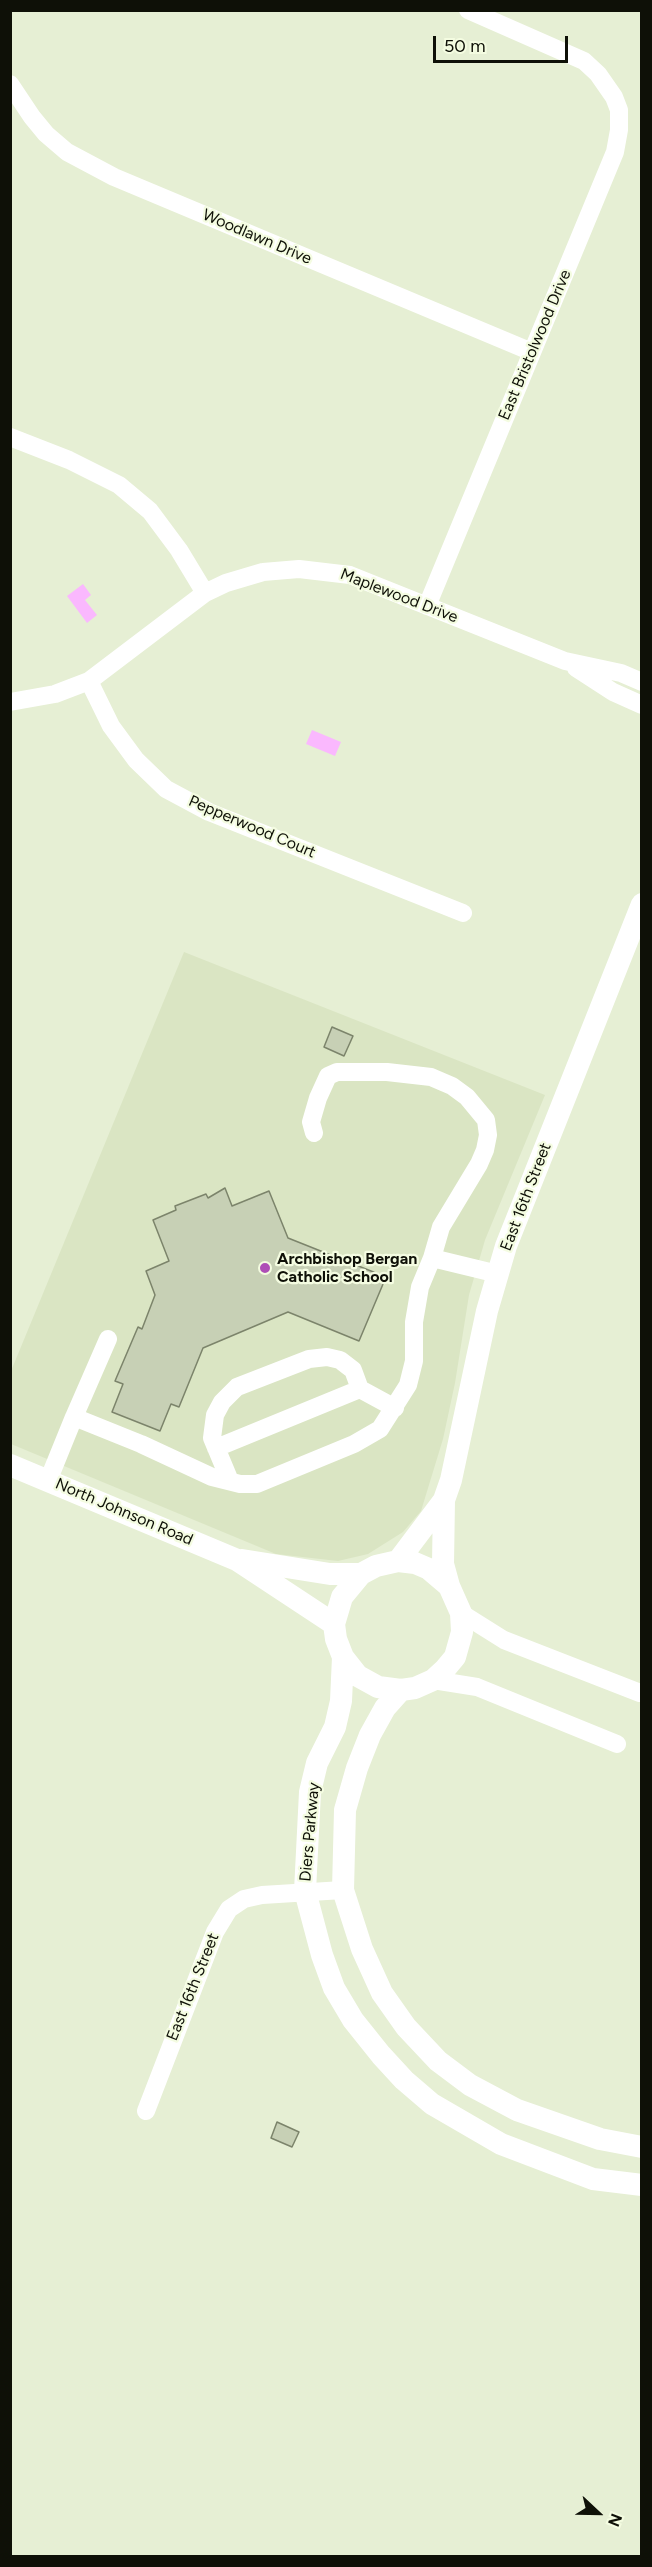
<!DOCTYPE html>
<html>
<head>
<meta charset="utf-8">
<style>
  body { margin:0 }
  #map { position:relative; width:652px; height:2567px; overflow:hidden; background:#e6efd4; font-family:Figtree,sans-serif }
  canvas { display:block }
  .frame { position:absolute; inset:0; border:12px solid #0e1007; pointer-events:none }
  .north { position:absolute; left:568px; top:2483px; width:60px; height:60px; -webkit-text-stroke:4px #f4fce1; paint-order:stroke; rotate:112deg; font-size:16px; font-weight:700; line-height:24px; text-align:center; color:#0e1007 }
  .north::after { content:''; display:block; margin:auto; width:21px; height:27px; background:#0e1007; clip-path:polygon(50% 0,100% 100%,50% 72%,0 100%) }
  .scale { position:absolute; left:433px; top:36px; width:135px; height:27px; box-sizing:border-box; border:3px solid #0e1007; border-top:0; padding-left:8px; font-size:18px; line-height:21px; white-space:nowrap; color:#0e1007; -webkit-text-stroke:4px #f4fce1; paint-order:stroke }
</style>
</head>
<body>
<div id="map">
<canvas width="652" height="2567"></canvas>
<div class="frame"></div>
<div class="north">N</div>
<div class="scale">50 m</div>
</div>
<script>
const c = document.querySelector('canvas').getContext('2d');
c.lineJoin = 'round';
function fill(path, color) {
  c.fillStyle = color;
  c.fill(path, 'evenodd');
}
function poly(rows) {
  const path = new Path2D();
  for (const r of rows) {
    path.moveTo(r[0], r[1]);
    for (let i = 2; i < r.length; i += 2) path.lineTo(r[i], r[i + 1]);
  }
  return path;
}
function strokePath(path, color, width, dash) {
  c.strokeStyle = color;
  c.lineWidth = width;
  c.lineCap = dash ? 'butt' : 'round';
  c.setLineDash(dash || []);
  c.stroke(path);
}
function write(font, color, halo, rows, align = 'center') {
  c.font = font + ' Figtree,sans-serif';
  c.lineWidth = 4.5;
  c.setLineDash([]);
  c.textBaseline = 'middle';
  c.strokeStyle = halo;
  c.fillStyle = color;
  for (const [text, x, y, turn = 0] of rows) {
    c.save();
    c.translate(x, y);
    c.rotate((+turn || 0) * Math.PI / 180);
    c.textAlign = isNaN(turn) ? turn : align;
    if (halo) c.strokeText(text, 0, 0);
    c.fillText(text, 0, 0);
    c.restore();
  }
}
const built = poly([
  [184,952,545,1095,485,1240,469,1295,455,1383,443,1439,421,1511,403,1532,368,1554,338,1561,276,1554,11,1444,11,1371]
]);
const water = poly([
  [83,584,91,595,85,600,97,615,87,623,67,596],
  [312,730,341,742,335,756,306,744]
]);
const building = poly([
  [332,1027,353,1036,344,1056,324,1047,332,1027],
  [225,1188,232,1206,269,1191,288,1238,386,1277,359,1341,288,1312,203,1348,179,1407,171,1404,160,1431,112,1412,123,1384,115,1381,138,1327,142,1329,155,1295,146,1271,169,1261,153,1220,176,1210,175,1206,206,1194,208,1198,225,1188],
  [277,2122,299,2132,292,2147,271,2138,277,2122]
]);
const minor = poly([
  [10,84,32,117,46,134,67,152,114,177,532,352],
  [10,437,69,460,119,485,150,511,179,550,205,593],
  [427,606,615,152,619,130,619,110,614,97,598,74,584,61,468,10],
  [576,668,613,692,642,705],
  [89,681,111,726,136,760,166,789,209,812,463,913],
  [10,702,55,694,89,681,205,593,226,583,263,572,299,569,350,575,565,661,621,673,642,682],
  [314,1133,311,1122,318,1098,328,1076,337,1072,387,1072,431,1077,452,1086,467,1097,486,1120,488,1135,485,1150,479,1164,441,1227,432,1258,498,1274],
  [74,1417,108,1339],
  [216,1448,360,1389],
  [48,1481,74,1417,141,1444,212,1477,240,1484,257,1484,354,1444,380,1429,408,1385,414,1361,414,1322,420,1287,432,1258],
  [230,1481,212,1438,215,1415,222,1402,237,1387,309,1359,327,1357,340,1360,353,1370,360,1389,395,1408],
  [461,1613,504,1640,640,1693],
  [433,1680,477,1687,617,1744],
  [146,2111,215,1932,229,1909,244,1899,262,1895,343,1890]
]);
const major = poly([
  [10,1465,237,1560,334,1624],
  [242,1560,330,1574,361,1574],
  [398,1561,444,1500],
  [449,1586,443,1564,444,1500,451,1480,487,1311,506,1246,642,904],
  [343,1657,358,1676,378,1687,401,1690,415,1688,433,1680,445,1669,455,1657,462,1632,461,1613,449,1586,429,1569,415,1563,398,1561,376,1566,361,1574,342,1597,334,1624,336,1639,343,1657,341,1701,335,1727,317,1763,310,1792,305,1891,322,1955,334,1988,353,2020,381,2055,404,2080,432,2104,501,2144,593,2179,642,2185],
  [401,1690,385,1708,370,1735,357,1768,345,1810,343,1890,362,1949,382,1993,406,2027,438,2061,470,2085,517,2110,600,2139,642,2147]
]);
const markers = [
  [265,1268,6,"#ae4eb6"]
];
const streetNames = [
  ["Woodlawn Drive",257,237,23],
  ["East Bristolwood Drive",535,345,-67],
  ["Maplewood Drive",399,596,21],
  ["Pepperwood Court",252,827,23],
  ["East 16th Street",526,1197,-69],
  ["North Johnson Road",124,1512,23],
  ["Diers Parkway",310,1832,-85],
  ["East 16th Street",193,1987,-68]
];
const poiNames = [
  ["Archbishop Bergan",277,1259],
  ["Catholic School",277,1277]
];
fill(built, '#dae5c3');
fill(water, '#fab8fe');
fill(building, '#c7d0b5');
strokePath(building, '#7c846b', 1.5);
strokePath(minor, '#fff', 18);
strokePath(major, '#fff', 22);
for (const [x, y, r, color] of markers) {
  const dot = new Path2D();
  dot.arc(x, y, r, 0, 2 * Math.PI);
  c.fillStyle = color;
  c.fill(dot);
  strokePath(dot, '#f4fce1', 2);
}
write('16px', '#0e1007', '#f4fce1', streetNames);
write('bold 16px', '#0e1007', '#f4fce1', poiNames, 'left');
</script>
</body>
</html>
